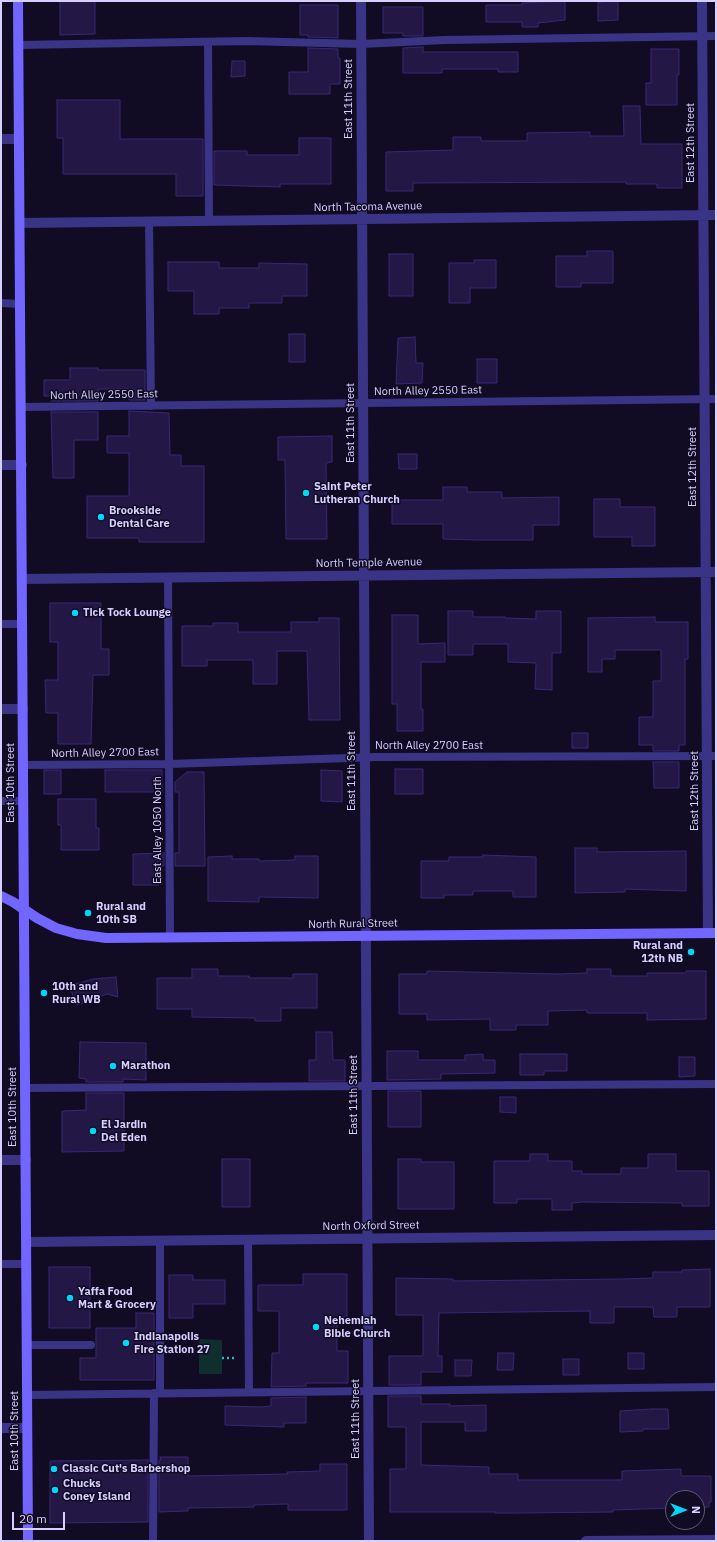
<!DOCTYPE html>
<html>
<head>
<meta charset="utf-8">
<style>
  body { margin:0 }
  #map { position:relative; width:717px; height:1542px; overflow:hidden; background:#110c24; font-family:"IBM Plex Sans",sans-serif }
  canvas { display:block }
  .frame { position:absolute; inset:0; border:2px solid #d7cfff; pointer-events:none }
  .north { position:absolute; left:665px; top:1490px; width:40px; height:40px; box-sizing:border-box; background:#110c24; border:1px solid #605a7c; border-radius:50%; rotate:90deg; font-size:11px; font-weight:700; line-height:16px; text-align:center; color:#d7cfff }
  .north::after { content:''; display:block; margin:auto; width:14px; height:18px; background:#00d5fa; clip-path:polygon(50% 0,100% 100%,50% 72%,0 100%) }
  .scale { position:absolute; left:12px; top:1512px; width:53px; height:18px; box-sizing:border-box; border:2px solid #d7cfff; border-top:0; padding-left:5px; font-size:12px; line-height:14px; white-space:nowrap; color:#d7cfff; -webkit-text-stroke:3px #110c24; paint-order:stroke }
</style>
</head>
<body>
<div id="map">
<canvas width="717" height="1542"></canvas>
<div class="frame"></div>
<div class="north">N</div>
<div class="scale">20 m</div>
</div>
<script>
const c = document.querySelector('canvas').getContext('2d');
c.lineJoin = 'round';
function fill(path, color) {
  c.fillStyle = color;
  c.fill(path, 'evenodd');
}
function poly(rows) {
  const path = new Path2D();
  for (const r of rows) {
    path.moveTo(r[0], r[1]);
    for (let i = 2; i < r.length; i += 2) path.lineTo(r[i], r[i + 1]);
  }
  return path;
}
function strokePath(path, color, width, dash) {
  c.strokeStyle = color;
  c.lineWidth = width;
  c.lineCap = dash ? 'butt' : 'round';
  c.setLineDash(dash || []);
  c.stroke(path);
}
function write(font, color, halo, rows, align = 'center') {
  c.font = font + ' "IBM Plex Sans",sans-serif';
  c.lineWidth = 3;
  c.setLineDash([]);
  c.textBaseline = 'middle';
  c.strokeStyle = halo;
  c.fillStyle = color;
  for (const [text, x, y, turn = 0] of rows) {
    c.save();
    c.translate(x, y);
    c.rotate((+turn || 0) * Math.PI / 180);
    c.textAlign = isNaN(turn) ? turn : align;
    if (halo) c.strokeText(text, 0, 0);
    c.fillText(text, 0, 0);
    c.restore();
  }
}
const green = poly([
  [199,1339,222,1340,222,1374,199,1374]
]);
const building = poly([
  [60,1,95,1,95,34,60,35,60,1],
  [565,1,565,20,538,23,538,27,522,27,522,22,486,22,486,5,522,5,522,3,565,1],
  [618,1,618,20,598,21,598,2,618,1],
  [300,5,338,5,338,38,308,37,308,35,300,35,300,5],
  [383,7,423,7,423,36,403,36,403,33,383,33,383,7],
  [423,47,423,52,518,52,518,72,498,72,498,69,442,69,442,73,403,73,403,48,423,47],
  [308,48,338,49,338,58,340,58,340,84,330,84,330,94,289,94,289,72,308,72,308,48],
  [651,49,679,49,679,75,677,75,677,105,646,105,646,83,651,83,651,49],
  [232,61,245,61,245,76,231,77,232,61],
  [57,100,120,100,120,139,203,139,203,196,176,196,176,174,63,174,63,138,57,138,57,100],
  [623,106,640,106,641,144,682,144,682,188,657,188,657,184,626,184,626,182,413,183,413,191,386,191,386,152,453,150,453,137,481,137,481,141,527,141,527,133,590,132,590,136,624,136,623,106],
  [299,138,331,138,331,184,280,184,280,187,214,185,214,151,247,151,247,155,299,155,299,138],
  [587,251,613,251,613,283,581,283,581,287,556,287,556,256,587,256,587,251],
  [389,254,413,254,413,296,389,296,389,254],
  [474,260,496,260,496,288,470,288,470,303,449,303,449,263,474,263,474,260],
  [168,262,219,262,219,268,259,268,259,263,307,264,307,296,282,296,282,303,249,303,249,308,219,308,219,314,194,314,194,291,168,291,168,262],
  [289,334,305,334,305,362,289,362,289,334],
  [415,337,416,363,423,363,422,383,396,384,398,338,415,337],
  [477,359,497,359,497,383,477,383,477,359],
  [70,368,98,368,98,370,145,370,145,400,129,400,129,389,98,389,98,401,51,401,51,396,44,396,44,380,70,380,70,368],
  [129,411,169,413,170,455,181,455,181,466,204,466,204,542,139,542,139,538,87,538,87,496,129,496,129,453,107,453,107,436,129,436,129,411],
  [51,412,98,412,98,440,74,440,74,478,53,478,51,412],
  [332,436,332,462,326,463,327,539,286,539,285,460,278,460,278,437,332,436],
  [398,454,417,454,417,469,399,469,398,454],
  [443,487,467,487,467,492,502,492,502,498,559,497,559,525,533,525,533,540,476,540,443,539,443,524,392,524,392,500,443,500,443,487],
  [594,499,620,499,620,507,655,507,655,546,632,546,632,537,594,537,594,499],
  [50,603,101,603,101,649,109,649,109,675,93,675,91,744,58,744,58,713,46,713,45,680,58,680,58,642,50,642,50,603],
  [448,611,473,611,473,617,505,617,505,618,536,619,536,611,561,611,561,653,552,653,552,690,535,689,536,663,508,662,508,644,473,644,473,655,448,655,448,611],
  [392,615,418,615,418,644,445,643,445,662,421,662,421,709,423,709,423,731,397,731,397,704,392,704,392,615],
  [655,617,655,622,688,622,688,659,685,659,685,745,679,745,679,751,653,751,653,745,639,745,639,717,653,717,653,681,661,681,661,650,615,650,615,659,602,659,602,672,588,672,588,618,655,617],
  [319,618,339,618,340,720,309,720,307,651,277,651,277,684,253,684,253,660,207,660,207,666,182,666,182,626,213,626,213,623,238,623,238,632,291,632,291,622,319,622,319,618],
  [572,733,588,733,588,748,572,748,572,733],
  [653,762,679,762,679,788,654,788,653,762],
  [395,769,423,769,423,794,395,794,395,769],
  [44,770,61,770,61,794,44,794,44,770],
  [105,770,162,770,162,792,105,792,105,770],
  [321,770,342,771,342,802,321,801,321,770],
  [187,772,204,772,205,866,175,866,175,853,179,853,179,792,175,792,175,782,187,772],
  [58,799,96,799,96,828,99,828,99,850,61,850,61,825,58,825,58,799],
  [575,848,597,848,597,852,686,851,686,891,625,889,625,892,575,893,575,848],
  [164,853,164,866,159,866,159,885,133,885,133,854,164,853],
  [483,855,536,857,536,897,513,897,513,891,473,891,473,895,444,895,444,898,421,898,421,861,449,861,449,857,483,857,483,855],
  [232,856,232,859,259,859,259,861,295,860,295,856,318,856,318,898,259,897,259,902,208,901,208,857,232,856],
  [192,969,218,969,218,976,249,976,249,978,293,978,293,974,317,974,317,1008,281,1008,281,1021,255,1021,255,1018,192,1017,192,1009,157,1009,157,978,192,978,192,969],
  [587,969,611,969,611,976,647,976,647,973,686,973,686,971,706,971,706,1019,647,1020,647,1013,587,1013,587,1010,548,1011,548,1025,516,1025,516,1030,490,1030,490,1019,427,1020,427,1014,399,1014,399,974,427,974,427,971,557,974,587,973,587,969],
  [116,977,118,997,107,994,77,1005,69,986,93,979,116,977],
  [316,1032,332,1032,333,1060,345,1060,345,1081,309,1081,309,1060,316,1060,316,1032],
  [80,1042,146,1043,146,1080,123,1079,123,1082,86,1082,86,1079,79,1078,80,1042],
  [387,1051,418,1051,418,1060,465,1060,465,1055,483,1054,483,1060,495,1060,495,1073,441,1074,441,1079,387,1080,387,1051],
  [520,1054,567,1054,567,1071,544,1071,544,1075,520,1075,520,1054],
  [679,1057,695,1057,695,1076,679,1077,679,1057],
  [388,1091,421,1091,421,1127,388,1127,388,1091],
  [86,1093,124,1093,124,1151,62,1152,62,1111,86,1110,86,1093],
  [500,1097,516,1097,516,1113,500,1112,500,1097],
  [530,1154,548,1154,548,1161,572,1161,572,1171,582,1171,582,1174,621,1174,621,1168,648,1168,648,1154,676,1154,676,1171,709,1171,709,1206,682,1206,682,1203,582,1202,572,1203,572,1210,552,1210,552,1199,517,1199,517,1203,494,1203,494,1161,530,1161,530,1154],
  [222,1159,250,1159,250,1207,222,1207,222,1159],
  [398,1159,421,1159,421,1162,454,1162,454,1209,398,1209,398,1159],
  [49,1267,90,1267,90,1328,49,1328,49,1267],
  [710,1269,710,1307,677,1307,677,1317,654,1317,653,1307,614,1307,614,1323,590,1323,590,1311,439,1313,438,1356,442,1356,442,1372,421,1372,421,1385,389,1385,389,1356,423,1356,423,1315,396,1315,396,1278,453,1279,453,1281,622,1279,653,1278,653,1272,682,1272,682,1270,710,1269],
  [303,1274,347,1274,347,1319,337,1319,337,1351,348,1351,348,1383,306,1383,306,1386,271,1387,272,1353,279,1353,279,1311,258,1311,258,1285,303,1285,303,1274],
  [169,1275,193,1275,193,1280,225,1280,225,1304,193,1304,193,1318,169,1318,169,1275],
  [136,1313,154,1313,154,1380,80,1380,80,1358,96,1358,96,1328,136,1328,136,1313],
  [498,1353,514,1353,513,1370,497,1370,498,1353],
  [628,1353,644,1353,644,1369,628,1369,628,1353],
  [563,1359,579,1359,579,1375,563,1375,563,1359],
  [455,1360,472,1360,471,1376,455,1376,455,1360],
  [388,1396,421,1396,421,1404,450,1404,450,1406,486,1405,486,1431,465,1431,465,1422,421,1422,421,1465,489,1467,489,1474,518,1474,518,1480,622,1480,622,1471,681,1469,681,1476,711,1476,711,1502,709,1502,709,1507,697,1508,697,1498,673,1498,673,1508,613,1510,613,1512,518,1513,495,1513,495,1512,390,1512,390,1469,406,1469,406,1427,388,1427,388,1396],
  [306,1397,306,1423,284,1423,284,1427,225,1425,225,1406,262,1407,271,1406,271,1398,306,1397],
  [652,1409,668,1409,669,1429,643,1429,643,1431,620,1432,620,1411,652,1409],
  [160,1457,188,1457,188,1476,288,1474,287,1472,320,1471,320,1464,347,1464,347,1510,288,1510,288,1504,254,1505,254,1507,188,1508,188,1511,159,1512,159,1460,161,1460,160,1457],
  [148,1460,148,1522,50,1523,50,1461,148,1460]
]);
const path = poly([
  [222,1358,237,1358]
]);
const lane = poly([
  [208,42,209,221],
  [19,45,246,41,361,44,445,40,716,36],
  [149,221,151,406],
  [1,303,21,304],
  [21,407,716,399],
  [168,578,170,937],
  [1,624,22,624],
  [23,765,169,764,378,757,716,756],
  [1,801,23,801],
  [25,1088,716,1084],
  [248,1239,249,1392],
  [160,1240,160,1393],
  [1,1264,26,1264],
  [27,1345,91,1345],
  [27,1395,716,1387],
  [153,1541,154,1393]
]);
const street = poly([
  [361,1,369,1541],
  [702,1,708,933],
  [1,139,19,139],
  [20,223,716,215],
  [1,465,22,465],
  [22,579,716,572],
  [1,709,23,709],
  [1,1160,26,1160],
  [26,1242,716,1235],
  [1,1428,27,1428],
  [586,1541,716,1540]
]);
const secondary = poly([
  [18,1,28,1541],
  [1,896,13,902,37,918,56,928,77,934,106,938,716,933]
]);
const markers = [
  [306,493,4,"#00d5fa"],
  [101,517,4,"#00d5fa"],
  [75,613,4,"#00d5fa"],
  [88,913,4,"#00d5fa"],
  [691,952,4,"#00d5fa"],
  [44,993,4,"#00d5fa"],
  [113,1066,4,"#00d5fa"],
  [93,1131,4,"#00d5fa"],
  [70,1298,4,"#00d5fa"],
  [316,1327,4,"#00d5fa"],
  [126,1343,4,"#00d5fa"],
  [54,1469,4,"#00d5fa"],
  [55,1490,4,"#00d5fa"]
];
const streetNames = [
  ["East 11th Street",349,99,-90],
  ["East 12th Street",691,143,-90],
  ["North Tacoma Avenue",368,207,-1],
  ["North Alley 2550 East",428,391,-1],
  ["North Alley 2550 East",104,395,-1],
  ["East 11th Street",351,423,-90],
  ["East 12th Street",693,467,-90],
  ["North Temple Avenue",369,563,-1],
  ["North Alley 2700 East",429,746],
  ["North Alley 2700 East",105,753,-1],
  ["East 11th Street",352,771,-90],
  ["East 10th Street",11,783,-90],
  ["East 12th Street",695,791,-90],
  ["East Alley 1050 North",158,830,-90],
  ["North Rural Street",353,924,-1],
  ["East 11th Street",354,1095,-90],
  ["East 10th Street",13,1107,-90],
  ["North Oxford Street",371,1226,-1],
  ["East 11th Street",356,1419,-90],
  ["East 10th Street",15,1431,-90]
];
const poiNames = [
  ["Saint Peter",314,487],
  ["Lutheran Church",314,500],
  ["Brookside",109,511],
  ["Dental Care",109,524],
  ["Tick Tock Lounge",83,613],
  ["Rural and",96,907],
  ["10th SB",96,920],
  ["Rural and",683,946,"right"],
  ["12th NB",683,959,"right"],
  ["10th and",52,987],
  ["Rural WB",52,1000],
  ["Marathon",121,1066],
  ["El Jardin",101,1125],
  ["Del Eden",101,1138],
  ["Yaffa Food",78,1292],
  ["Mart & Grocery",78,1305],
  ["Nehemiah",324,1321],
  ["Bible Church",324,1334],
  ["Indianapolis",134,1337],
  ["Fire Station 27",134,1350],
  ["Classic Cut's Barbershop",62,1469],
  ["Chucks",63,1484],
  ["Coney Island",63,1497]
];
fill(green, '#0f2e2e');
fill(building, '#231746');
strokePath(building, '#3a2873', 1);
strokePath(path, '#26bbb9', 2.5, [2, 3]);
strokePath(lane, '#3b3486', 8);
strokePath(street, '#3b3486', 10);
strokePath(secondary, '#7166ff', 10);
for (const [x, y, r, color] of markers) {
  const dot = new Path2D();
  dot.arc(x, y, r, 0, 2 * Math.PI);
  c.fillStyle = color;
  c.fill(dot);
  strokePath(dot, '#110c24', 1.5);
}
write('11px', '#d7cfff', '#110c24', streetNames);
write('bold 11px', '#d7cfff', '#110c24', poiNames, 'left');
</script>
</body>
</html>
